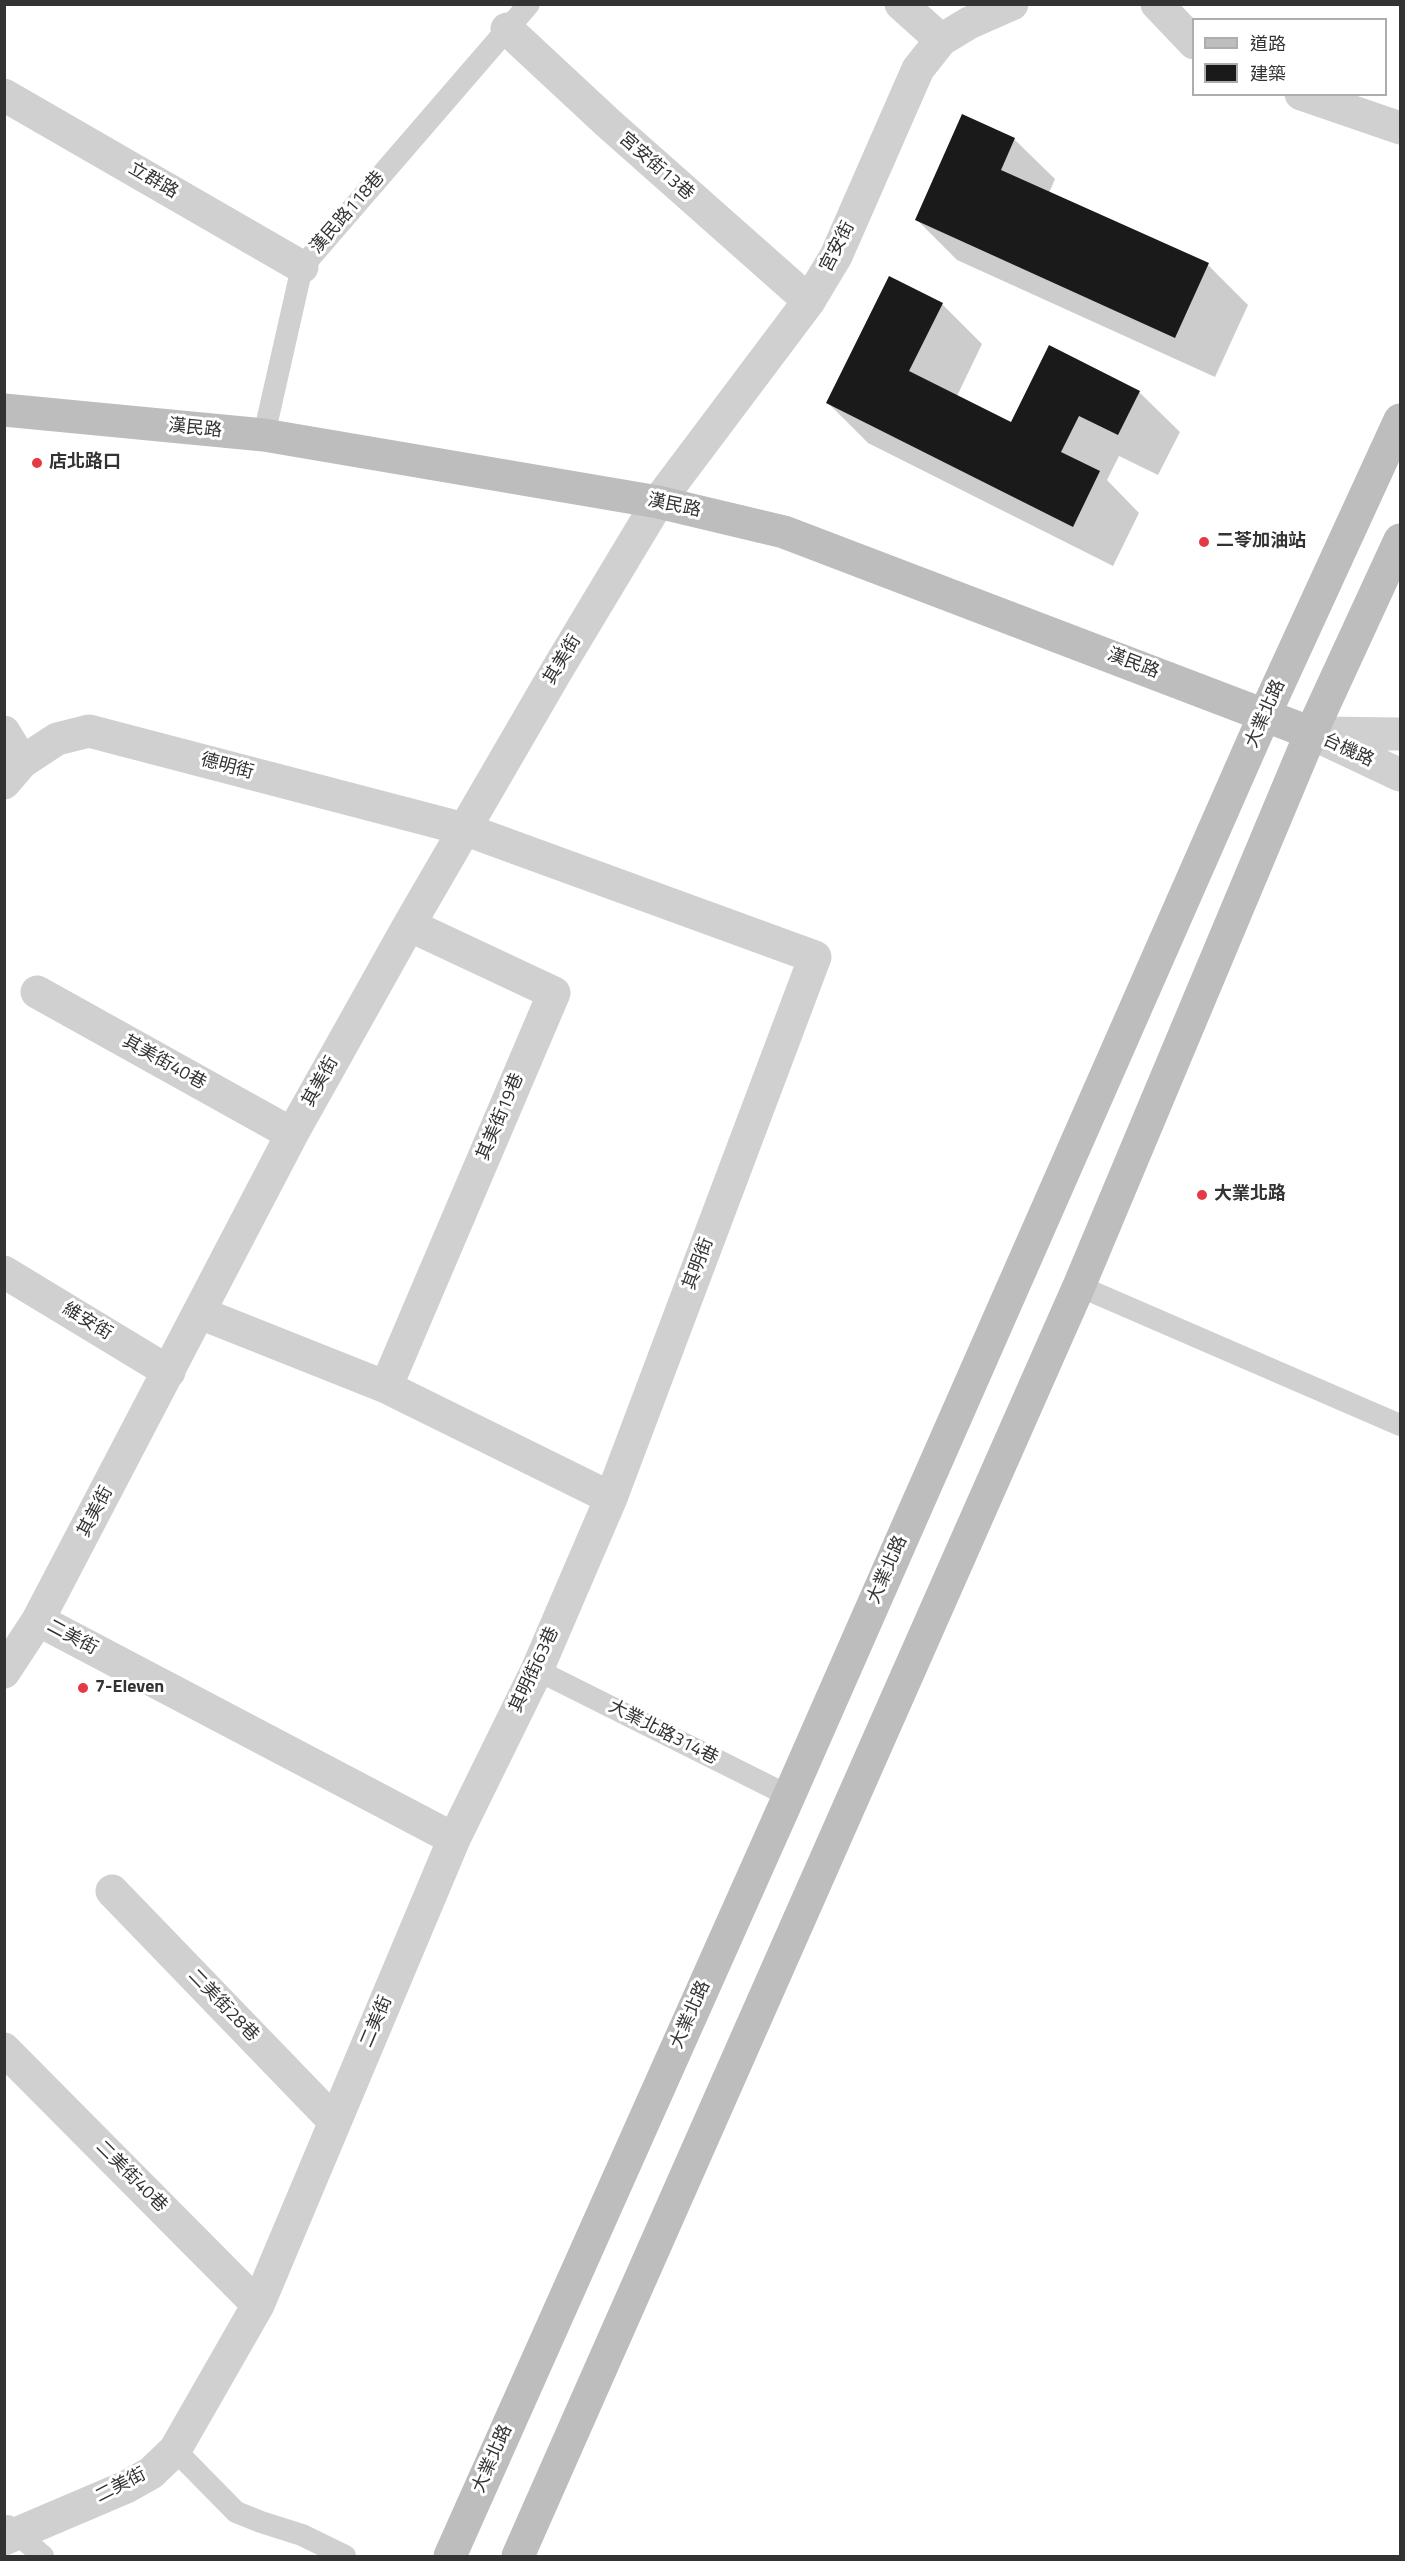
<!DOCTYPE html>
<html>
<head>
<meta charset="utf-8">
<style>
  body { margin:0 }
  #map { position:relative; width:1405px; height:2561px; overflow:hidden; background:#fff; font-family:"Titillium Web","Noto Sans TC",sans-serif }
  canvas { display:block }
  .frame { position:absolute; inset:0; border:6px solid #333; pointer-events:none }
  .legend { position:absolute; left:1192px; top:18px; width:195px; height:78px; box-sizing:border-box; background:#fff; border:2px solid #adadad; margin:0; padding:8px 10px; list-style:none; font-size:18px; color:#333 }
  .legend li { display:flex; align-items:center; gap:12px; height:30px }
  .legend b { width:30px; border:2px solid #adadad }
</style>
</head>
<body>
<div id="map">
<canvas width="1405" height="2561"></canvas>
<div class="frame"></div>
<ul class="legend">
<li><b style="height:8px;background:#bdbdbd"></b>道路</li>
<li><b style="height:16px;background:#1a1a1a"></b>建築</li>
</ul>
</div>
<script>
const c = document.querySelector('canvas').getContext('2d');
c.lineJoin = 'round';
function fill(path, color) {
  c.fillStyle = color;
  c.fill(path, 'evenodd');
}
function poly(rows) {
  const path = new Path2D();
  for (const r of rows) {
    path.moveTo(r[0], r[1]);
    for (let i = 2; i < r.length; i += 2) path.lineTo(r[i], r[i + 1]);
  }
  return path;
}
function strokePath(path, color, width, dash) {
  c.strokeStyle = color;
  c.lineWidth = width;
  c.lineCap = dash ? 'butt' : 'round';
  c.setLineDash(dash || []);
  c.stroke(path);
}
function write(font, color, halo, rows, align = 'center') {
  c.font = font + ' "Titillium Web","Noto Sans TC",sans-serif';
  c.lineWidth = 6;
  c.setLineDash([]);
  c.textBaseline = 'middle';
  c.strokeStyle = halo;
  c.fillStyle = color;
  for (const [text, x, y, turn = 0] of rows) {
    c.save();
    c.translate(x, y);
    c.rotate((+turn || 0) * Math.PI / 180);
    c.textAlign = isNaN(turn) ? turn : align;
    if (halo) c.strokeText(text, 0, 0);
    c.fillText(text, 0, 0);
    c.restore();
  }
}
const shadow = poly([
  [1014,139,1055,179,1049,193,1208,265,1248,305,1215,377,957,260,917,220],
  [942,304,982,344,957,396,1012,424,1139,392,1180,432,1158,475,1119,456,1107,480,1139,513,1113,566,868,443,828,403]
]);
const building = poly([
  [962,114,1015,138,1001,170,1209,263,1175,338,915,220],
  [889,276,943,303,909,371,1011,422,1049,345,1140,391,1118,435,1079,416,1061,452,1100,471,1073,527,826,403]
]);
const lane = poly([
  [264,435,302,267,529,4],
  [1079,1286,1400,1425],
  [537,1670,789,1796],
  [175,2450,236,2512,261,2522,302,2535,345,2556],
  [8,2526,43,2556]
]);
const street = poly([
  [901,4,941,40],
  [1157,4,1194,43],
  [507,29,608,123,809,301],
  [1301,94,1400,128],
  [4,95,302,267],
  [4,732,22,762],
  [1311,733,1400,775],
  [1322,733,1400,734],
  [4,783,22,762,57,739,89,731,464,829,815,957,611,1498,537,1670,454,1839,258,2305,175,2450,151,2473,126,2487,4,2539],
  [37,992,292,1134],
  [4,1272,169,1372],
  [200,1313,386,1387,611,1498],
  [386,1387,554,993,409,925],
  [38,1620,454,1839],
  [4,1672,38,1620,292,1134,409,925,557,670,658,502,809,301,836,256,918,69,941,40,969,23,1012,4],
  [112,1891,335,2122],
  [4,2049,258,2305]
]);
const secondary = poly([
  [4,410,264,435,658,502,784,532,1311,733],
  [450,2556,789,1796,1265,714,1400,420],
  [518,2556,1079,1286,1311,733,1400,540]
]);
const markers = [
  [37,463,6,"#e63946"],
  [1204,542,6,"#e63946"],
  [1202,1195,6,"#e63946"],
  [83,1688,6,"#e63946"]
];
const streetNames = [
  ["宮安街13巷",656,167,41],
  ["立群路",153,181,30],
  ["漢民路118巷",348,213,-49],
  ["宮安街",838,247,-63],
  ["漢民路",195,429,6],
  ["漢民路",674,506,12],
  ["其美街",563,660,-59],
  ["漢民路",1133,664,21],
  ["大業北路",1266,714,-66],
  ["台機路",1348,751,25],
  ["德明街",227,767,15],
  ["其美街40巷",164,1063,29],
  ["其美街",321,1082,-61],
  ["其美街19巷",501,1117,-67],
  ["其明街",699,1264,-69],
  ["維安街",87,1322,31],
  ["其美街",96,1512,-62],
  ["大業北路",888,1570,-66],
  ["二美街",72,1638,28],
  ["其明街63巷",535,1670,-65],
  ["大業北路314巷",663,1733,27],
  ["二美街28巷",223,2006,46],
  ["大業北路",691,2015,-66],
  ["二美街",377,2022,-67],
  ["二美街40巷",131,2177,45],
  ["大業北路",493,2459,-66],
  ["二美街",121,2486,-27]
];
const poiNames = [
  ["店北路口",49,463],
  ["二苓加油站",1216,542],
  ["大業北路",1214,1195],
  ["7-Eleven",95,1688]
];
fill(shadow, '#0003');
fill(building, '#1a1a1a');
strokePath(lane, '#d0d0d0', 22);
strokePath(street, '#d0d0d0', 33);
strokePath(secondary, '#bdbdbd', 33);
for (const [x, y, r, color] of markers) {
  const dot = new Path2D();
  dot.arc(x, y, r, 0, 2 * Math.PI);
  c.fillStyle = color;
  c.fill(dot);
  strokePath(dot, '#fff', 2);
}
write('18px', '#333', '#fff', streetNames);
write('bold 18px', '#333', '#fff', poiNames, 'left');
</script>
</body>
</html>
